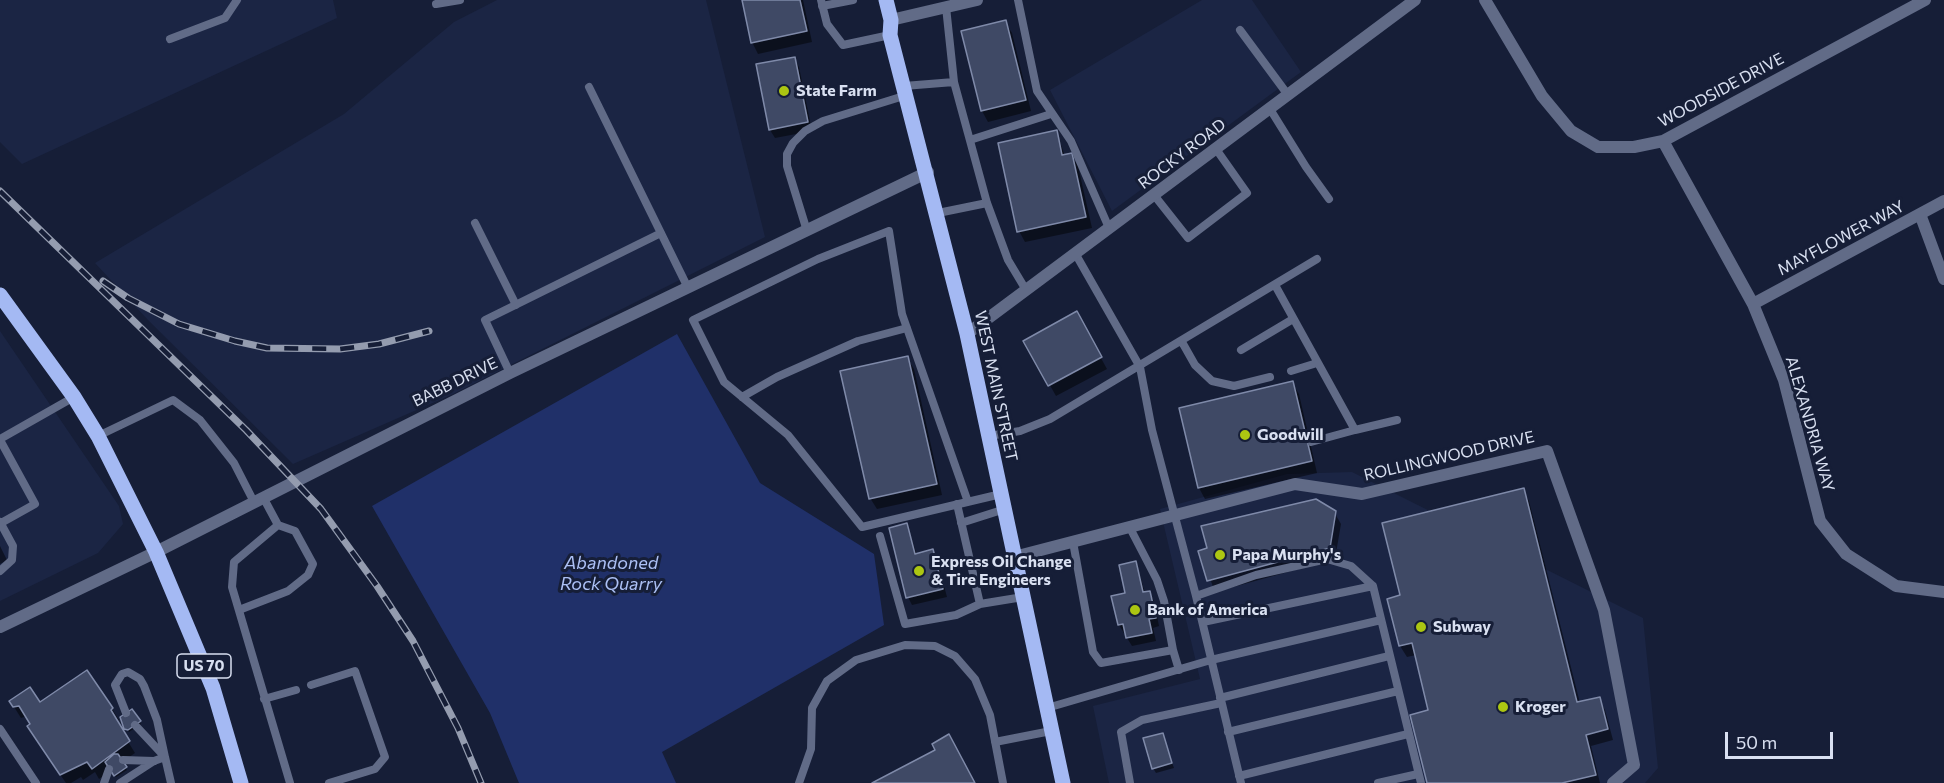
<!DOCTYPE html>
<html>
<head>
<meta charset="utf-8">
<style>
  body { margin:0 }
  #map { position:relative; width:1944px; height:783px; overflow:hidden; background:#161e37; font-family:Commissioner,sans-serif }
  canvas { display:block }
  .scale { position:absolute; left:1725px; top:732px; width:108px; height:27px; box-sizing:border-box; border:3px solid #d9e0f1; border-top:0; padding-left:8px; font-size:18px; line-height:21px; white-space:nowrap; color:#d9e0f1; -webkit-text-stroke:4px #161e37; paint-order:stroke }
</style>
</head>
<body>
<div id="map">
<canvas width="1944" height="783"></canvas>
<div class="scale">50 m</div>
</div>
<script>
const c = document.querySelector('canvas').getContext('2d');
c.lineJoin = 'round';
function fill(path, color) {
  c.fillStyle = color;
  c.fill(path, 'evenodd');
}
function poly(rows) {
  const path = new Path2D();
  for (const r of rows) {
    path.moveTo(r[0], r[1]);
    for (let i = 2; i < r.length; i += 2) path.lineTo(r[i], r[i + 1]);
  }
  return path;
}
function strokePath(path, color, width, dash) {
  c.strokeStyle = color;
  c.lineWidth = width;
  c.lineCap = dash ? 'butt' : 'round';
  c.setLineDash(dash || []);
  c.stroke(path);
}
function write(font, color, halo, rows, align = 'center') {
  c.font = font + ' Commissioner,sans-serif';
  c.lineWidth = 6;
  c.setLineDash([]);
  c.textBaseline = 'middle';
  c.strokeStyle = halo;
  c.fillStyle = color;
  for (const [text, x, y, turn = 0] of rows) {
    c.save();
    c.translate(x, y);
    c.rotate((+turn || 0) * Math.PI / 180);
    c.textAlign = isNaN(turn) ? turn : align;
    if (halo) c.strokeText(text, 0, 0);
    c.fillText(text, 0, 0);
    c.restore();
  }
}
const built = poly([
  [0,0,333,0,337,18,22,164,0,142],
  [497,0,706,0,765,237,453,394,293,464,148,320,95,263,344,114,454,22],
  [1202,0,1252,0,1301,72,1112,211,1050,90],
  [0,331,119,506,123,524,98,553,0,601],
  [1352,472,1643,618,1658,768,1645,783,1109,783,1093,706,1200,679,1160,509,1287,474]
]);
const water = poly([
  [677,334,760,483,874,554,884,625,662,752,676,783,519,783,490,713,372,506]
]);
const shadow = poly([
  [743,0,803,0,812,42,758,54,752,42],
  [1005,22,1012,33,1031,111,988,122,982,111],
  [794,58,799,67,812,131,775,138,770,130,757,66],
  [1056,131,1065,156,1071,155,1078,166,1092,228,1025,242,1019,231],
  [1076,313,1107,369,1056,396,1025,341],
  [907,358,914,369,942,495,877,509,870,498],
  [1292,383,1299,394,1317,473,1205,499,1199,488,1180,409],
  [1523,490,1529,501,1580,703,1599,699,1605,710,1613,740,1591,746,1600,783,1428,783,1430,711,1416,655,1407,657,1400,646,1389,600,1402,597],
  [1334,512,1341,524,1335,559,1215,592,1200,552],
  [907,525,917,555,932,551,937,559,947,597,912,605,908,597],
  [0,546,7,560,0,564],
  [1136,562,1145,593,1149,593,1154,601,1159,626,1153,628,1156,641,1132,646,1119,625],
  [87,672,112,709,119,720,116,722,135,753,122,762,127,770,116,777,112,770,99,779,95,772,83,780,81,777,71,783,66,783,35,738,27,716,21,718,11,702,40,704],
  [132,711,141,724,129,732,122,724],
  [1162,735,1174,768,1156,773,1153,768]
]);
const building = poly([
  [742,0,800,0,807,31,751,43,742,0],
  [1006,20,1026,100,981,111,961,31,1006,20],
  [795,57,808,122,769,130,756,64,795,57],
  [1057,130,1062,155,1072,153,1086,217,1017,232,998,143,1057,130],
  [1077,311,1102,357,1048,386,1023,341,1077,311],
  [908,356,937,484,869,499,840,371,908,356],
  [1293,381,1312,461,1198,488,1179,408,1293,381],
  [1524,488,1577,702,1600,697,1608,729,1586,735,1596,775,1562,783,1427,783,1410,715,1428,710,1412,643,1399,646,1387,599,1400,595,1382,523,1524,488],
  [1316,499,1336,511,1330,548,1207,581,1198,551,1207,548,1201,526,1316,499],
  [907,523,915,554,933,549,943,589,906,598,889,528,907,523],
  [1136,561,1143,592,1150,591,1156,618,1149,619,1152,633,1126,638,1123,624,1118,625,1111,596,1125,593,1119,565,1136,561],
  [87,670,113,708,111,710,130,741,92,769,87,762,60,775,27,726,30,724,19,706,13,707,9,701,30,687,40,702,87,670],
  [132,709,141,721,128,730,124,729,120,717,132,709],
  [1163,733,1172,763,1152,769,1143,738,1163,733],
  [949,734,975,783,872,783,935,750,932,744,949,734],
  [114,754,118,754,127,767,114,776,105,762,114,754]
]);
const lane = poly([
  [821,0,827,24,843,45,890,35],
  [1018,0,1037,91,1071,141,1109,228],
  [436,4,460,0],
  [822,6,853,0],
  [946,7,954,82,987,203,1008,260,1026,290],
  [1240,30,1288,95],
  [170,39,225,18,237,0],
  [904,86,954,82],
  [589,87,688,288],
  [1270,109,1306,167,1329,199],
  [970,140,1051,114],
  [1154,195,1188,238,1247,193,1216,149],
  [938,213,987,203],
  [475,223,516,305],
  [807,231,787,166,787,154,793,143,805,131,823,121,907,95],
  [1075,253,1140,367,1152,430,1196,596],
  [1275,285,1355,430,1397,420],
  [1182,342,1195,365,1212,381,1234,386,1270,377],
  [1241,350,1293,319],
  [1291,371,1317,363],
  [510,373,485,320,661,233],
  [742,397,777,377,858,341,907,328],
  [98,436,173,400,200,420,234,463,254,502],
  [989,436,1020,431,1050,419,1317,259],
  [0,439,74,397],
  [0,440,35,504,1,523],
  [1311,442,1355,430],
  [263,497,278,525,234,562,232,587,290,783],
  [968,502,902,314,889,231,818,259,693,320,724,382,788,435,862,527,1001,494],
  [957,504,980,604,1023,597],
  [0,522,13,546,12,560,0,571],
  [961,523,1005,509],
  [1130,528,1157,580,1164,601,1173,650],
  [880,536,905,624,956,615,980,604],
  [1073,542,1093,652,1101,663,1173,650,1179,670],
  [239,610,288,591,308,575,313,564,295,531,278,525],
  [1203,622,1373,586],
  [311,685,355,671,385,757,375,769,329,783],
  [1220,698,1389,656],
  [264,699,296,690],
  [1047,708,1211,660,1381,620],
  [126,713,115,685,122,674,128,672,140,679,144,686,157,720,165,757],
  [135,725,164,756],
  [0,729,36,783],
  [1228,732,1398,691],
  [995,742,1051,731],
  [123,760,154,761],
  [1239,776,1408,734],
  [104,783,109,769],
  [120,783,154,761,165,757,171,783],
  [799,783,811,749,812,708,827,681,856,660,905,645,935,646,955,656,975,679,990,715,1003,783],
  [1130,783,1121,732,1142,720,1221,703],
  [1241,783,1196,596,1256,575,1327,559,1351,566,1373,586,1421,783],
  [1378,783,1418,774]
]);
const street = poly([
  [1485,0,1542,96,1571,131,1598,147,1634,147,1663,141,1925,0],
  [891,20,977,0],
  [1663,141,1753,304,1784,380,1820,521,1846,554,1896,586,1944,592],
  [1920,214,1944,279],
  [1753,304,1944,201],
  [967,334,1415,0],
  [1014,557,1295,484,1362,494,1547,451,1604,610,1634,765,1613,783],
  [0,627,156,552,510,373,928,172]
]);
const primary = poly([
  [886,0,891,20,890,35,967,334,1063,783],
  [0,295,74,397,98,436,156,552,213,688,241,783]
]);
const rail = poly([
  [0,191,246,430,321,509,377,586,413,641,458,728,481,783],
  [103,281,128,298,179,324,235,341,267,348,340,349,379,344,429,331]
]);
const markers = [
  [784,91,6,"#acc612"],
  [1245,435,6,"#acc612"],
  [1220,555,6,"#acc612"],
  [919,571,6,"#acc612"],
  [1135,610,6,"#acc612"],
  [1421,627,6,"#acc612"],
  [1503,707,6,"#acc612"]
];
const shields = [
  [204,666,54]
];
const shieldNames = [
  ["US 70",204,666]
];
const streetNames = [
  ["WOODSIDE DRIVE",1721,90,-28],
  ["ROCKY ROAD",1182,154,-37],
  ["MAYFLOWER WAY",1841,238,-28],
  ["BABB DRIVE",455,382,-26],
  ["WEST MAIN STREET",996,386,78],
  ["ALEXANDRIA WAY",1810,424,74],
  ["ROLLINGWOOD DRIVE",1449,456,-13]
];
const poiNames = [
  ["State Farm",796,91],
  ["Goodwill",1257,435],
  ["Papa Murphy's",1232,555],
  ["Express Oil Change",931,562],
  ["& Tire Engineers",931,580],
  ["Bank of America",1147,610],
  ["Subway",1433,627],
  ["Kroger",1515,707]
];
const waterNames = [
  ["Abandoned",611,563],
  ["Rock Quarry",611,584]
];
fill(built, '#1b2544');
fill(water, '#203069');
fill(shadow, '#0007');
fill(building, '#3f4965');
strokePath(building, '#7f8aa9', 1.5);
strokePath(lane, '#616b87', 8);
strokePath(street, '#616b87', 12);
strokePath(primary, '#a4b9f3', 15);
strokePath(rail, '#949caf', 7);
strokePath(rail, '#161e37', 4.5, [14]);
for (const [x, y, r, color] of markers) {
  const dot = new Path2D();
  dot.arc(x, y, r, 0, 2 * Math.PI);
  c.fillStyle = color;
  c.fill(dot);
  strokePath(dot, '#161e37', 2);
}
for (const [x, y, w] of shields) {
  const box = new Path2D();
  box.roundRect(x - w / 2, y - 12, w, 24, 4.5);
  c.fillStyle = '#161e37';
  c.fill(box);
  strokePath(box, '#d9e0f1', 1.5);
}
write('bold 15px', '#d9e0f1', null, shieldNames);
write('16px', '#d9e0f1', '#161e37', streetNames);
write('bold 16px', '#d9e0f1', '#161e37', poiNames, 'left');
write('italic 18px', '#acc0f5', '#161e37', waterNames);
</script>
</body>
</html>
